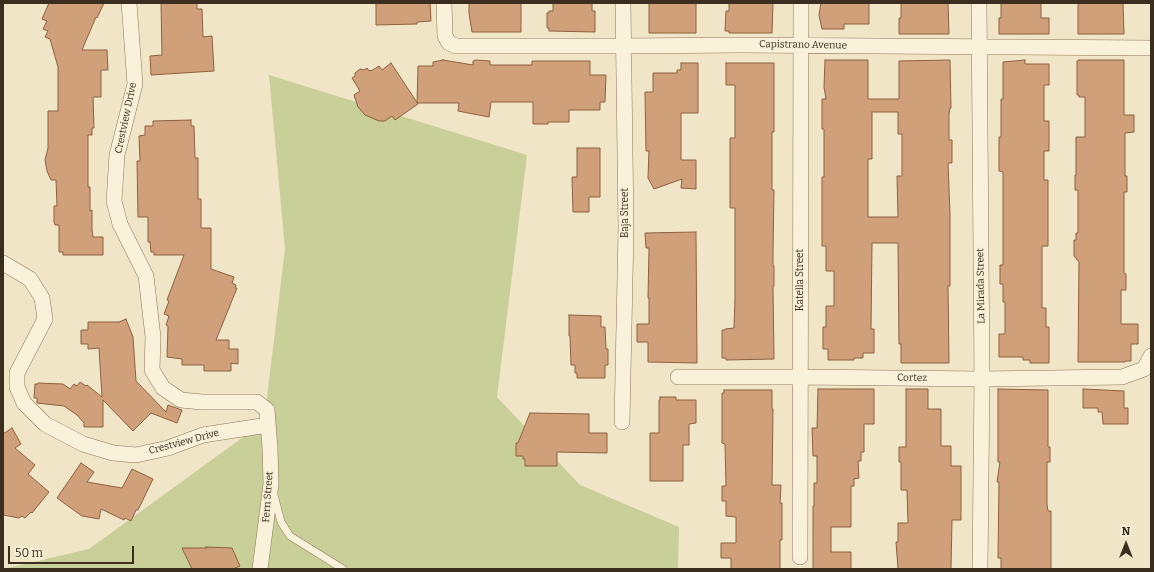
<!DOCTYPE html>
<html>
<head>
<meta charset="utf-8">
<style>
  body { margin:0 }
  #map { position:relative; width:1154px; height:572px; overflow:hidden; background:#f0e5c6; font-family:Bitter,serif }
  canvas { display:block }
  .frame { position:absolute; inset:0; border:4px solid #3c2e1f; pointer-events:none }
  .north { position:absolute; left:1106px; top:524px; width:40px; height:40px; -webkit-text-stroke:3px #f7eed6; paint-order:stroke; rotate:0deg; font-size:11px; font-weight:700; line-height:16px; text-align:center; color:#3c2e1f }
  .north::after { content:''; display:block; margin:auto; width:14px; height:18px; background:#3c2e1f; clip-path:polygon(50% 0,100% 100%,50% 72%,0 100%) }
  .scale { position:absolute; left:8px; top:546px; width:126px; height:18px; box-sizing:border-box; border:2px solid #3c2e1f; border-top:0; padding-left:5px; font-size:12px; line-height:14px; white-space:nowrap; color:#3c2e1f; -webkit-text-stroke:3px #f7eed6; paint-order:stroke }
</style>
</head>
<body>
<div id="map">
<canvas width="1154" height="572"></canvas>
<div class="frame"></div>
<div class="north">N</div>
<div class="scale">50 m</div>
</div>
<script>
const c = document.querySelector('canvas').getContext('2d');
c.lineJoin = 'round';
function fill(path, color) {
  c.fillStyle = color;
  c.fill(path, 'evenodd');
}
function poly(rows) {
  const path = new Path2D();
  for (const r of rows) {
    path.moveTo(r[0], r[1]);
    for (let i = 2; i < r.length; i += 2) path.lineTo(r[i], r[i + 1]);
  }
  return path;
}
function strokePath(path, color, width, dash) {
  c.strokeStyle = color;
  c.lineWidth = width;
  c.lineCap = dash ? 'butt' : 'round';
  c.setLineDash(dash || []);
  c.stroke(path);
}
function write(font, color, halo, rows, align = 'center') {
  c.font = font + ' Bitter,serif';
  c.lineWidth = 3;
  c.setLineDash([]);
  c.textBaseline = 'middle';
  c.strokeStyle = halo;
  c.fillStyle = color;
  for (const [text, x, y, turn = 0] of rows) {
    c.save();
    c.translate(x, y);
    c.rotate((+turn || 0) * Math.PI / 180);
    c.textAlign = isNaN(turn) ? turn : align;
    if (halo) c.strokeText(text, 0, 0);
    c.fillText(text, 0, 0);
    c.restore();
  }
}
const green = poly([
  [269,75,527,155,497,397,580,485,679,527,678,569,3,569,89,549,264,422,285,249]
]);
const building = poly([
  [49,3,104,3,97,18,96,17,82,50,107,50,108,70,101,70,101,97,93,97,94,128,92,128,92,135,88,135,88,187,90,187,90,211,92,210,92,230,93,237,103,237,103,255,63,255,63,252,59,252,59,225,55,225,54,222,54,206,57,206,56,180,51,180,47,171,45,160,48,148,48,111,58,111,58,67,50,39,45,37,48,31,43,29,47,21,42,19,49,3],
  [161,3,197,3,197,9,202,9,203,37,212,36,214,71,151,75,150,56,162,55,161,3],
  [376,3,430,3,431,21,417,22,417,24,376,25,376,3],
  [469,3,521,3,521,32,472,32,469,13,469,3],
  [553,3,592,3,592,11,595,11,595,32,549,31,549,28,547,28,547,13,549,13,549,11,553,11,553,3],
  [649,3,696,3,696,33,649,33,649,3],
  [729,3,773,3,772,33,729,33,729,31,725,31,726,11,729,11,729,3],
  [821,3,869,3,869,24,844,24,844,29,822,29,819,15,821,3],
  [901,3,948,3,949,34,899,34,899,18,901,18,901,3],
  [1001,3,1041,3,1041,18,1049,18,1049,34,999,34,999,18,1001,18,1001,3],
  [1079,3,1123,3,1124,34,1078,34,1078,5,1079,3],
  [443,60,473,65,473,61,475,60,490,61,490,65,532,65,532,61,590,61,590,75,606,75,605,102,600,102,600,110,569,110,569,122,548,122,548,124,533,124,533,102,491,102,489,117,458,111,459,103,417,103,418,66,433,66,433,62,443,60],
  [825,60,868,60,868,99,899,99,899,61,950,60,951,108,950,108,949,114,949,140,952,140,952,163,948,163,950,214,950,286,948,286,949,363,901,363,901,344,899,344,898,243,872,243,871,329,874,329,874,353,863,353,863,358,854,358,854,360,828,360,828,349,823,349,823,327,826,327,826,306,834,306,834,271,826,271,826,246,822,246,822,177,824,177,824,129,822,129,822,99,826,99,824,87,825,60],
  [872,112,898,112,898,134,902,134,902,176,897,176,898,217,868,217,868,159,872,159,872,112],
  [1025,60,1025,64,1049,64,1049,85,1044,85,1044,121,1049,121,1049,151,1044,151,1044,180,1048,180,1048,246,1042,246,1042,308,1046,308,1046,327,1049,327,1049,363,1030,363,1030,360,1023,360,1023,357,999,357,999,334,1005,334,1005,302,1003,302,1003,284,1000,284,1000,265,1003,265,1003,172,999,171,999,137,1001,137,1001,99,1003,99,1003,62,1025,60],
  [1079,60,1124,60,1124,115,1134,115,1134,132,1125,133,1125,176,1127,176,1127,192,1124,192,1124,273,1126,274,1126,290,1121,290,1121,324,1138,324,1138,344,1131,344,1131,361,1125,361,1125,362,1078,362,1079,262,1074,256,1074,240,1076,240,1076,233,1078,233,1078,190,1075,190,1075,175,1076,175,1076,137,1085,137,1085,97,1079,97,1079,95,1077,95,1077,61,1079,60],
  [391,63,418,104,395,120,392,116,385,121,379,121,365,115,358,107,354,95,360,91,352,78,355,76,355,73,360,69,364,70,367,68,369,71,370,70,371,71,379,66,382,70,391,63],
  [681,63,698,63,698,113,681,113,681,160,696,160,696,189,681,188,682,179,654,189,648,178,649,151,646,151,645,92,653,92,653,73,677,73,677,70,681,70,681,63],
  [726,63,774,63,774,132,772,132,772,190,774,190,773,252,773,266,774,266,774,286,773,286,774,359,726,360,726,358,722,358,722,330,725,330,725,329,734,328,735,298,735,208,730,208,730,138,735,138,735,85,726,85,726,63],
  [191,120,191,126,194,126,195,158,198,158,198,199,201,199,201,228,211,228,211,269,234,277,232,283,236,285,235,288,237,288,216,340,229,340,229,349,238,349,238,364,231,363,231,371,204,371,204,365,182,365,182,359,167,357,168,326,166,325,169,316,164,314,169,301,167,300,184,255,154,255,154,252,151,252,150,242,148,242,148,217,138,217,137,161,140,161,139,136,145,135,145,126,153,126,153,121,191,120],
  [577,148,600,148,600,197,589,197,589,212,573,212,572,177,577,177,577,148],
  [696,232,697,363,648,362,648,342,637,342,637,324,649,324,649,298,648,298,649,248,646,248,645,233,696,232],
  [569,315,601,316,601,327,605,327,606,349,608,349,608,365,605,365,605,378,577,378,577,373,575,373,575,365,571,365,570,336,569,336,569,315],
  [126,319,133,337,136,381,166,412,168,405,182,410,177,423,151,413,133,431,103,400,103,427,84,427,84,423,77,415,64,406,37,403,37,398,34,398,35,384,38,384,38,383,63,384,70,389,74,384,77,386,80,382,86,386,87,385,102,397,99,348,88,349,88,344,81,344,81,330,88,330,88,322,119,322,126,319],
  [818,389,874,389,874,424,864,424,864,452,861,452,861,461,858,461,859,478,854,479,854,486,851,486,851,527,831,527,831,552,851,552,851,569,813,569,813,506,814,506,814,483,817,483,817,456,813,456,812,428,817,428,818,389],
  [906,389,928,389,928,409,941,409,941,446,951,446,951,466,961,466,961,520,952,520,951,569,898,569,896,542,898,542,898,523,908,523,907,490,901,490,901,462,899,462,899,447,906,447,906,389],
  [998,389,1048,390,1048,447,1050,447,1050,462,1047,462,1047,504,1048,511,1051,511,1051,569,1001,569,1001,558,998,558,999,482,997,482,1000,462,998,462,998,389],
  [1083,389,1124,391,1124,408,1128,408,1128,424,1103,424,1102,412,1098,412,1098,408,1083,408,1083,389],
  [724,390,772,390,772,409,773,409,772,485,781,485,780,503,782,503,782,540,780,540,780,569,731,569,731,558,721,558,721,543,736,543,736,517,726,516,726,501,722,501,722,486,726,486,725,444,722,443,722,393,724,393,724,390],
  [660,397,676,397,676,400,696,400,696,423,689,424,689,445,683,445,683,481,650,481,650,433,659,433,659,400,660,400,660,397],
  [530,413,589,414,589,433,607,433,607,453,557,452,557,466,525,466,525,459,523,459,523,456,516,456,516,443,518,443,530,413],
  [12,428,21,444,15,448,35,465,28,474,49,492,32,513,31,512,25,518,22,516,19,518,3,515,3,434,12,428],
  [81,463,94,472,87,482,122,488,132,469,153,479,138,510,136,510,131,521,125,518,124,520,101,509,99,519,82,516,57,498,81,463],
  [206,547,232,548,240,566,233,569,192,569,182,548,207,548,206,547]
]);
const lane = poly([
  [274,495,281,522,290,536,343,569]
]);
const street = poly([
  [129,3,135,84,117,155,114,201,120,224,146,276,153,337,152,370,163,388,181,400,202,402,257,402,267,410,270,448,271,484,260,569],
  [444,3,445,36,449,43,456,46,623,46,740,45,1151,48],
  [979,3,982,379,980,569],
  [3,263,30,279,42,298,45,319,17,373,17,387,24,403,45,424,83,444,113,453,136,455,168,448,203,435,268,425],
  [678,377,800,377,982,379,1122,377,1144,369,1151,356],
  [622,422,626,229,623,3],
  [800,557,801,3]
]);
const streetNames = [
  ["Capistrano Avenue",803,45,1],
  ["Crestview Drive",126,118,-78],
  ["Baja Street",625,213,-90],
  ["Katella Street",800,280,-90],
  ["La Mirada Street",981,286,-91],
  ["Cortez",912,378,1],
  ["Crestview Drive",184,442,-15],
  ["Fern Street",268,497,-86]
];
fill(green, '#c8cf99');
fill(building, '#d0a07a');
strokePath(building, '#8d603f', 1);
strokePath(lane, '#8d765a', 8);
strokePath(street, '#8d765a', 16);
strokePath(lane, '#faf1da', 7);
strokePath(street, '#faf1da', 15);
write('10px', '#3c2e1f', '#f7eed6', streetNames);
</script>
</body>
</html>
